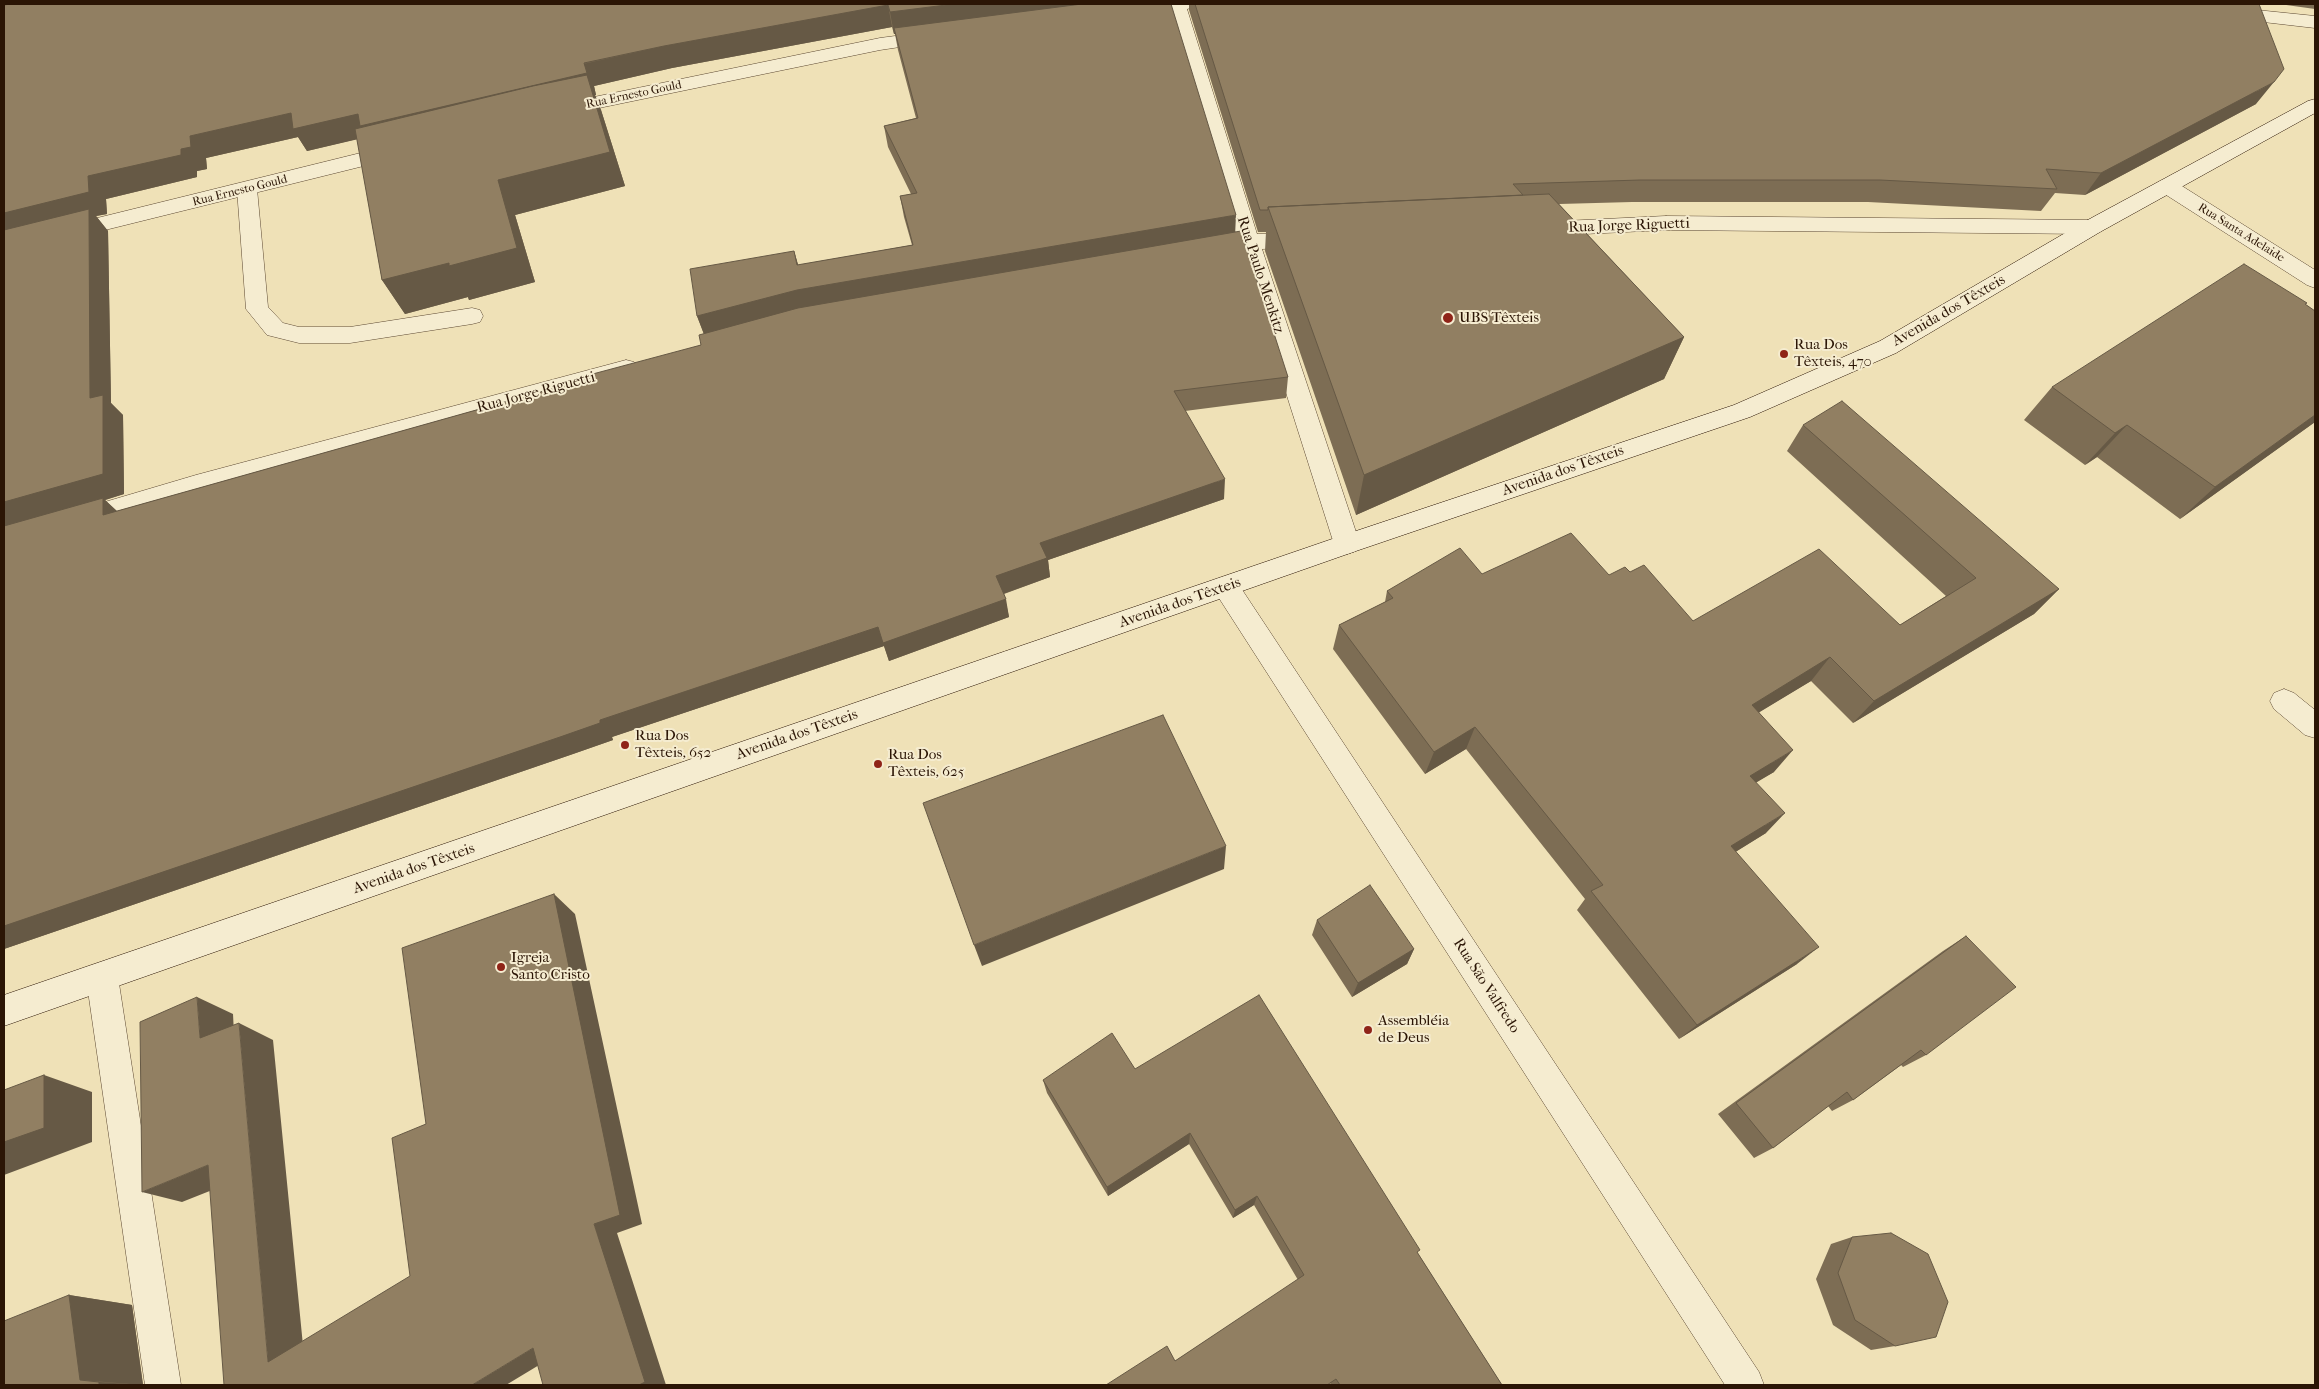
<!DOCTYPE html>
<html>
<head>
<meta charset="utf-8">
<style>
  body { margin:0 }
  #map { position:relative; width:2319px; height:1389px; overflow:hidden; background:#efe1b7; font-family:"IM FELL French Canon",serif }
  canvas { display:block }
  .frame { position:absolute; inset:0; border:5px solid #2b1505; pointer-events:none }
</style>
</head>
<body>
<div id="map">
<canvas width="2319" height="1389"></canvas>
<div class="frame"></div>
</div>
<script>
const c = document.querySelector('canvas').getContext('2d');
c.lineJoin = 'round';
function poly(rows) {
  const path = new Path2D();
  for (const r of rows) {
    path.moveTo(r[0], r[1]);
    for (let i = 2; i < r.length; i += 2) path.lineTo(r[i], r[i + 1]);
  }
  return path;
}
function strokePath(path, color, width, dash) {
  c.strokeStyle = color;
  c.lineWidth = width;
  c.lineCap = dash ? 'butt' : 'round';
  c.setLineDash(dash || []);
  c.stroke(path);
}
function fill(path, color) {
  c.fillStyle = color;
  c.fill(path, 'evenodd');
}
function write(font, color, halo, rows, align = 'center') {
  c.font = font + ' "IM FELL French Canon",serif';
  c.lineWidth = 4;
  c.setLineDash([]);
  c.textBaseline = 'middle';
  c.strokeStyle = halo;
  c.fillStyle = color;
  for (const [text, x, y, turn = 0] of rows) {
    c.save();
    c.translate(x, y);
    c.rotate((+turn || 0) * Math.PI / 180);
    c.textAlign = isNaN(turn) ? turn : align;
    if (halo) c.strokeText(text, 0, 0);
    c.fillText(text, 0, 0);
    c.restore();
  }
}
const service = poly([
  [247,182,254,184,257,189,268,307,283,323,299,327,350,327,472,308,480,310,483,316,480,322,472,324,350,343,299,343,267,335,246,309,237,189,240,184,247,182],
  [2284,689,2294,693,2315,710,2315,738,2305,735,2274,709,2270,701,2274,693,2284,689]
]);
const minor = poly([
  [1134,4,1193,4,1191,8,1187,9,1257,234,1303,233,1311,235,1314,240,1311,245,1303,247,1262,249,1360,544,1356,551,1347,554,1338,551,1334,544,1241,251,1209,256,1201,254,1198,249,1201,244,1237,237,1169,11,1134,16,1127,14,1125,10,1127,6,1134,4],
  [2227,7,2315,16,2315,28,2220,17,2218,13,2220,9,2227,7],
  [933,31,940,33,943,37,940,41,880,50,560,116,553,114,550,110,553,106,560,104,880,38,933,31],
  [397,144,404,146,407,151,404,156,4,255,4,241,397,144],
  [2167,179,2174,181,2315,270,2315,288,2307,285,2160,191,2157,186,2160,181,2167,179],
  [1666,216,2092,220,2100,222,2103,227,2100,232,2092,234,1666,230,1543,236,1535,234,1532,229,1535,224,1543,222,1666,216],
  [626,360,634,362,638,368,634,374,196,495,80,529,71,526,67,519,71,512,196,475,626,360],
  [1226,576,1235,579,1759,1372,1764,1385,1725,1385,1217,595,1213,587,1217,579,1226,576],
  [102,962,113,966,118,977,181,1385,145,1385,86,977,91,966,102,962]
]);
const secondary = poly([
  [2315,99,2315,113,2100,232,1896,353,1750,417,1356,551,4,1026,4,995,1338,537,1734,405,1880,341,2084,222,2308,101,2315,99]
]);
const wall = poly([
  [4,4,1171,4,1235,232,1288,377,1286,398,1185,411,1224,499,1048,560,1050,577,1004,594,1009,617,889,661,884,646,612,737,613,740,573,754,4,949],
  [892,27,894,34,895,34,898,50,916,118,884,126,888,147,911,194,900,196,904,217,912,245,798,265,794,251,697,316,704,334,701,345,590,378,117,511,105,500,124,494,123,415,111,403,108,231,96,216,107,214,106,199,197,177,197,171,207,169,206,158,298,137,307,151,357,139,382,280,405,314,468,297,469,300,535,282,515,215,625,186,601,110,595,95,596,95,594,86,672,68],
  [1189,4,2259,4,2256,104,2085,195,2055,193,2041,211,1868,202,1632,202,1559,204,1684,337,1664,379,1356,515,1265,251,1266,232,1258,232,1189,10],
  [2279,4,2315,4,2315,9],
  [2306,305,2315,311,2315,422,2180,519,2097,457,2085,465,2024,420,2052,387],
  [1803,425,2059,589,2034,614,1853,723,1811,681,1759,712,1774,772,1756,782,1766,833,1735,852,1797,964,1679,1039,1577,910,1585,899,1466,749,1425,774,1333,649,1339,625,1385,602,1387,591,1482,574,1609,575,1630,572,1693,621,1900,625,1946,596,1787,451],
  [1317,920,1414,949,1407,964,1352,997,1312,935],
  [1966,936,1926,1055,1903,1067,1901,1065,1853,1100,1832,1111,1828,1106,1773,1148,1754,1158,1718,1114,1943,951],
  [1135,1069,1417,1252,1502,1385,1331,1385,1330,1383,1175,1361,1298,1280,1254,1205,1233,1218,1189,1144,1108,1196,1047,1093,1043,1080],
  [1852,1237,1895,1346,1871,1350,1833,1325,1816,1279,1831,1244],
  [69,1295,132,1305,143,1385,4,1385]
]);
const shadedWall = poly([
  [954,4,1130,4,894,28,895,34,894,34,890,12],
  [888,5,892,27,672,68,594,86,596,95,595,95,601,110,625,186,515,215,535,282,469,300,468,297,405,314,382,280,367,137,307,151,298,137,206,158,207,169,197,171,197,177,106,199,107,214,96,216,108,231,111,403,123,415,124,494,105,500,124,518,4,529,4,502,90,398,4,240,4,213,88,176,190,136,291,113,358,114,664,46],
  [2274,82,2256,104,2085,195,2101,173],
  [1236,215,1235,236,705,337,697,316,797,290],
  [794,251,800,271,797,265],
  [1684,337,1664,379,1356,515,1364,475],
  [2315,415,2315,422,2180,519,2215,487],
  [2127,425,2097,457,2085,465,2115,433],
  [1225,479,1224,499,1048,560,1050,577,1000,595,996,576,1040,543],
  [2059,589,2034,614,1853,723,1874,701],
  [1006,599,1009,617,889,661,884,646,612,737,613,740,573,754,4,949,4,926,600,720,878,627],
  [1830,657,1811,681,1735,727,1752,705],
  [1475,727,1466,749,1425,774,1434,752],
  [1793,750,1774,772,1732,797,1750,776],
  [1785,813,1766,833,1713,866,1731,846],
  [1226,846,1224,869,982,966,974,945],
  [554,894,575,914,642,1224,617,1233,666,1385,639,1385,594,1224],
  [1819,947,1797,964,1679,1039,1697,1025],
  [1414,949,1407,964,1352,997,1358,983],
  [197,997,233,1014,235,1054,200,1038],
  [239,1023,273,1040,305,1366,268,1362],
  [44,1075,92,1092,92,1142,4,1175,4,1142],
  [1190,1133,1189,1144,1108,1196,1107,1187],
  [208,1165,245,1177,182,1202,142,1192],
  [1257,1196,1254,1205,1233,1218,1235,1210],
  [69,1295,132,1305,143,1385,80,1380],
  [533,1348,559,1353,506,1385,472,1385],
  [99,1382,140,1385,99,1385]
]);
const building = poly([
  [10,4,954,4,890,12,888,5,664,46,584,63,587,73,360,126,358,114,293,129,291,113,190,136,191,147,181,149,181,155,88,176,89,192,4,213,4,5,10,4],
  [1082,4,1171,4,1236,215,797,290,697,316,690,269,794,251,797,265,913,245,900,196,917,193,884,126,918,118,894,28,1082,4],
  [1195,4,2259,4,2284,69,2274,82,2101,173,2046,169,2057,189,1880,180,1640,180,1513,184,1523,195,1268,207,1268,210,1260,210,1195,4],
  [587,75,610,152,498,180,517,248,449,266,449,263,382,280,355,129,533,86,587,75],
  [1549,194,1684,337,1364,475,1268,207,1549,194],
  [89,209,90,398,103,395,103,474,4,502,4,230,89,209],
  [1241,231,1288,377,1174,391,1225,479,1040,543,1047,558,996,576,1006,599,883,643,878,627,600,720,600,723,560,737,4,926,4,526,103,498,103,515,590,378,589,375,701,345,699,335,798,308,1241,231],
  [2244,264,2307,303,2305,304,2315,311,2315,415,2215,487,2127,425,2115,433,2052,387,2244,264],
  [1842,401,2059,589,1874,701,1830,657,1752,705,1793,750,1750,776,1785,813,1731,846,1819,947,1697,1025,1591,891,1603,885,1475,727,1434,752,1339,625,1393,598,1387,591,1460,548,1482,574,1571,533,1609,575,1625,567,1630,572,1644,565,1693,621,1819,549,1900,625,1976,578,1803,425,1842,401],
  [1163,715,1226,846,974,945,923,803,1163,715],
  [1370,885,1414,949,1358,983,1317,920,1370,885],
  [554,894,620,1215,594,1224,645,1382,639,1385,543,1385,533,1348,472,1385,224,1385,208,1165,142,1192,140,1022,197,997,200,1038,239,1023,268,1362,410,1276,392,1138,426,1124,402,948,554,894],
  [1966,936,2016,987,1926,1055,1921,1050,1853,1100,1847,1092,1773,1148,1736,1103,1966,936],
  [1259,995,1420,1250,1417,1252,1502,1385,1340,1385,1336,1379,1327,1385,1106,1385,1167,1346,1175,1361,1304,1275,1257,1196,1235,1210,1190,1133,1107,1187,1043,1080,1112,1033,1135,1069,1259,995],
  [44,1075,44,1128,4,1142,4,1090,44,1075],
  [1891,1233,1928,1254,1948,1302,1936,1337,1895,1346,1855,1320,1838,1273,1852,1237,1891,1233],
  [69,1295,80,1380,99,1382,99,1385,4,1385,4,1321,69,1295]
]);
const markers = [
  [1448,318,6,"#8f2418"],
  [1784,354,5,"#8f2418"],
  [625,745,5,"#8f2418"],
  [878,764,5,"#8f2418"],
  [501,967,5,"#8f2418"],
  [1368,1030,5,"#8f2418"]
];
const farStreetnames = [
  ["Rua Ernesto Gould",634,95,-12],
  ["Rua Ernesto Gould",240,191,-14],
  ["Rua Santa Adelaide",2241,233,32]
];
const streetNames = [
  ["Rua Jorge Riguetti",1629,226,-2],
  ["Rua Paulo Menkitz",1260,275,72],
  ["Avenida dos Têxteis",1949,311,-30],
  ["Rua Jorge Riguetti",536,393,-15],
  ["Avenida dos Têxteis",1563,471,-19],
  ["Avenida dos Têxteis",1180,603,-19],
  ["Avenida dos Têxteis",797,735,-19],
  ["Avenida dos Têxteis",414,869,-19],
  ["Rua São Valfredo",1486,986,57]
];
const poiNames = [
  ["UBS Têxteis",1459,318],
  ["Rua Dos",1794,345],
  ["Têxteis, 470",1794,362],
  ["Rua Dos",635,736],
  ["Têxteis, 652",635,753],
  ["Rua Dos",888,755],
  ["Têxteis, 625",888,772],
  ["Igreja",511,958],
  ["Santo Cristo",511,975],
  ["Assembléia",1378,1021],
  ["de Deus",1378,1038]
];
strokePath(service, '#5c4832', 1);
strokePath(minor, '#5c4832', 1);
strokePath(secondary, '#2b1505', 1);
fill(service, '#f5ecd0');
fill(minor, '#f5ecd0');
fill(secondary, '#f5ecd0');
fill(wall, '#7d6d54');
fill(shadedWall, '#665945');
fill(building, '#917f62');
strokePath(building, '#665945', 1);
for (const [x, y, r, color] of markers) {
  const dot = new Path2D();
  dot.arc(x, y, r, 0, 2 * Math.PI);
  c.fillStyle = color;
  c.fill(dot);
  strokePath(dot, '#f5ecd0', 2);
}
write('12px', '#2b1505', '#f5ecd0', farStreetnames);
write('15px', '#2b1505', '#f5ecd0', streetNames);
write('15px', '#2b1505', '#f5ecd0', poiNames, 'left');
</script>
</body>
</html>
